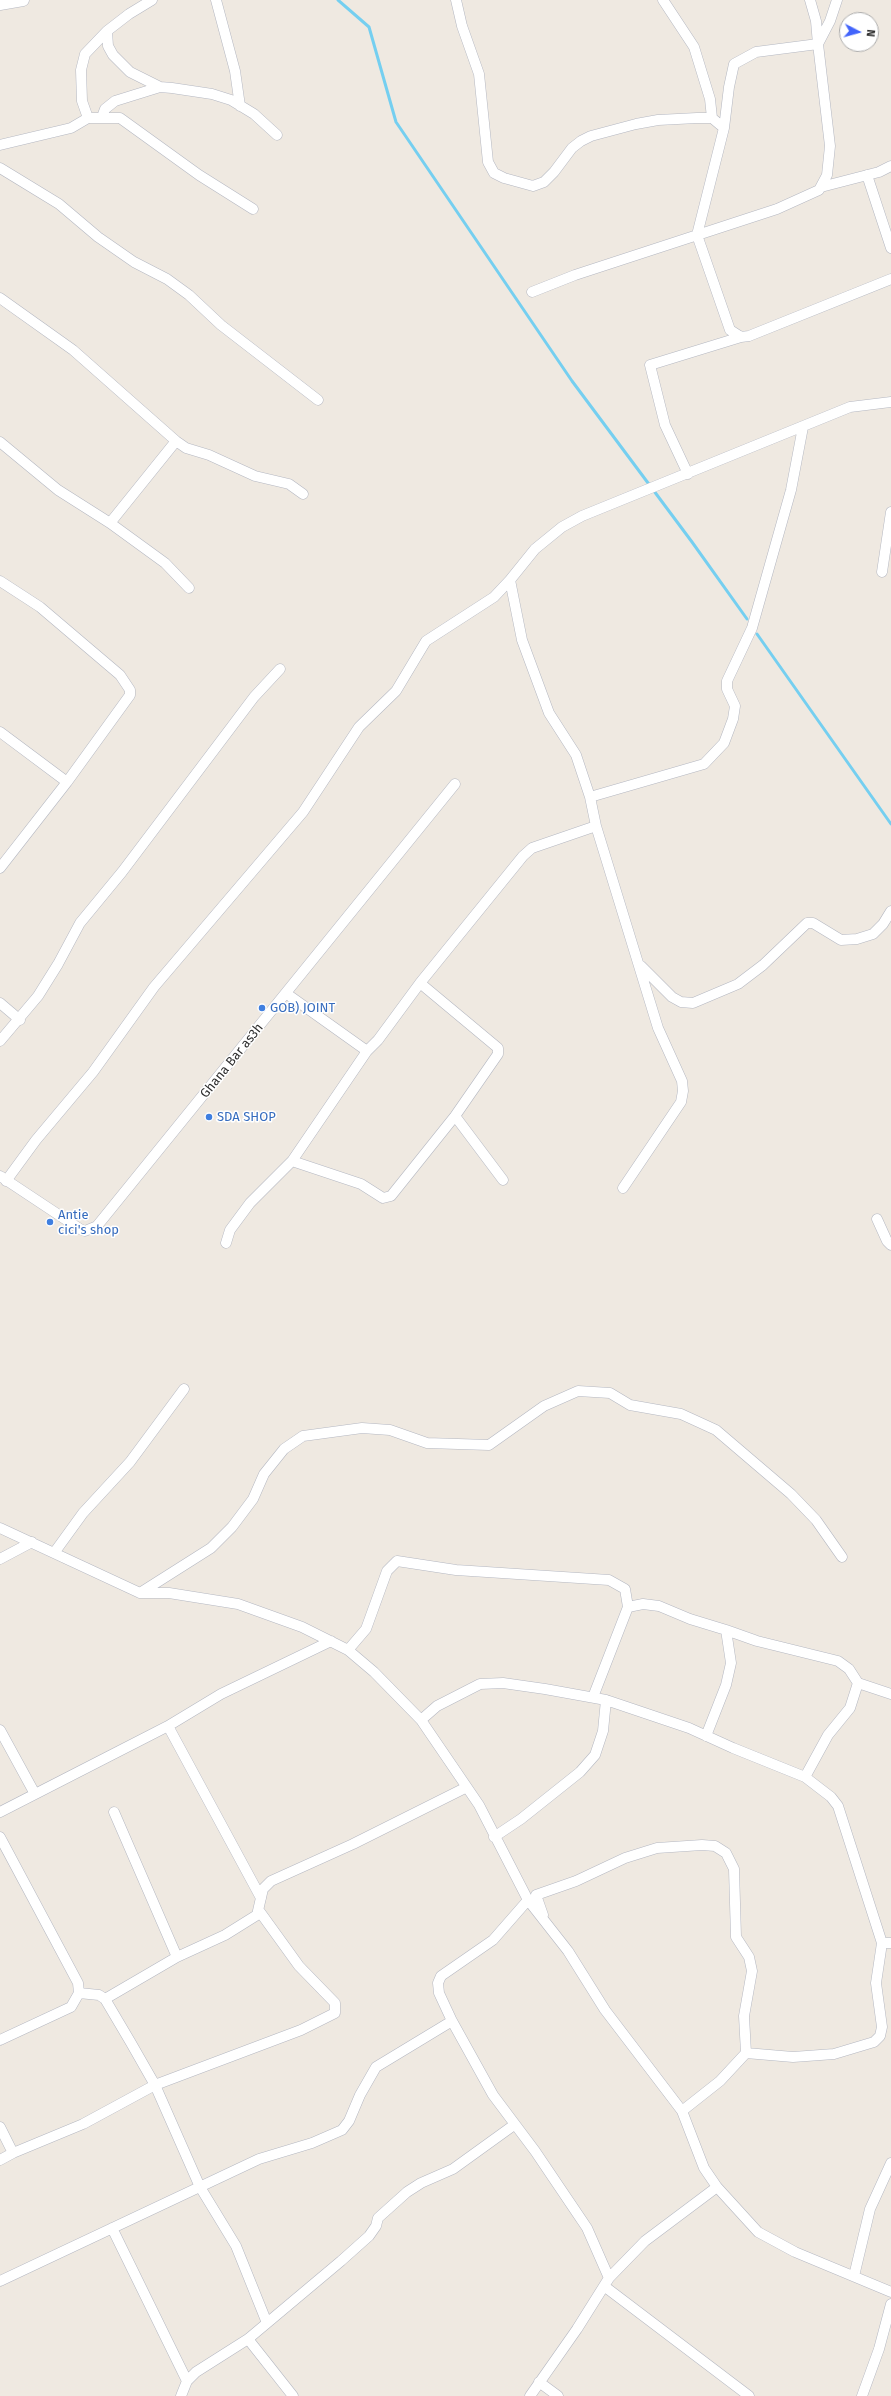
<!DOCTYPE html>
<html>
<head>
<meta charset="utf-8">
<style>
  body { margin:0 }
  #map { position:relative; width:891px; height:2396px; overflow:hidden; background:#efe9e1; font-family:"Fira Sans",sans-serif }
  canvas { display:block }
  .north { position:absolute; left:839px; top:12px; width:40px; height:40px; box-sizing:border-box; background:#fff; border:1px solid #ababab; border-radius:50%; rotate:96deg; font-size:11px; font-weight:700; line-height:16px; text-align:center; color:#2e2e2e }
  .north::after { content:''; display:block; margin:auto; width:14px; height:18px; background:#4264fb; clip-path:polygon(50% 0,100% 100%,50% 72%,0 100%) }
</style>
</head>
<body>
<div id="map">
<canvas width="891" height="2396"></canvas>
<div class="north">N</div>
</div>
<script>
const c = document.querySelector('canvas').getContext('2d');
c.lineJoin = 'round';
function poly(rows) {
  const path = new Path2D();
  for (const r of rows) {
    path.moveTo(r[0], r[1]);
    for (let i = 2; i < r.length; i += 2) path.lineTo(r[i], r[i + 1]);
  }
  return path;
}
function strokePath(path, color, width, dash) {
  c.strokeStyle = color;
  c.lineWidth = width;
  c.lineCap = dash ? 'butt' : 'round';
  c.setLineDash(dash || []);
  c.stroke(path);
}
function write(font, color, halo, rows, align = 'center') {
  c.font = font + ' "Fira Sans",sans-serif';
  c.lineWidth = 3;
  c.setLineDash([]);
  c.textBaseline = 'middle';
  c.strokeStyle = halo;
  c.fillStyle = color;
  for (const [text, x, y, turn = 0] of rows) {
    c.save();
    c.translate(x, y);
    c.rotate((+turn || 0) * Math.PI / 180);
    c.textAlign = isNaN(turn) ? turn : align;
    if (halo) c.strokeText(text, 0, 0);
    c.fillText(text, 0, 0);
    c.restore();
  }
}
const stream = poly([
  [338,0,369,27,396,122,572,381,692,542,747,619],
  [757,634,891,824]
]);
const minor = poly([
  [216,0,235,71,240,106],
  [456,0,462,26,479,74,488,162,494,173,504,178,533,186,544,182,554,172,572,148,581,141,591,136,636,124,658,120,697,118,712,118,724,128],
  [663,0,694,47,710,99,712,118],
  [810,0,816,21,818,44,756,52,734,64,729,87,724,128,697,235,730,330,741,337,749,336,891,279],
  [107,31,108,46,113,55,130,72,160,87],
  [102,117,105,109,115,101,160,87,172,88,212,94,231,100,254,114,277,135],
  [88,118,82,101,81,70,85,54,107,31,129,14,152,0],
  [0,145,71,128,88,118,120,118,199,175,253,209],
  [0,168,59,204,98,237,134,262,167,279,189,295,221,325,318,400],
  [867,175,891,248],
  [821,187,879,172,891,166],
  [532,292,575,275,777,209,819,190,827,175,830,146,818,44,830,21,837,0],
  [0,298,73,350,176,441,110,523,58,490,0,442],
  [176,441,186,448,209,455,255,476,289,484,303,494],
  [688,474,665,425,650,365,741,337],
  [110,523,165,563,189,588],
  [882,572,891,512],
  [0,581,40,607,120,675,130,690,130,695,67,782,0,868],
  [0,732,67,782],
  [590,797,704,764,724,743,733,719,735,706,727,689,727,681,752,628,791,490,803,427],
  [641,966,672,997,681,1002,693,1003,738,984,763,965,807,923,813,923,841,940,857,939,873,934,883,924,891,911],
  [420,983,498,1048,498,1054,455,1116,391,1196,383,1198,361,1184,292,1161,367,1051,378,1040,420,983,523,856,532,848,596,826],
  [287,994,367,1051],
  [0,1003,20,1020],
  [0,1041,38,996,58,964,80,923,122,872,254,697,280,669],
  [455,1116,503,1180],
  [0,1176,80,1229,85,1231,97,1226,455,784],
  [6,1181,36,1140,93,1072,154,987,303,812,359,727,396,691,426,641,494,597,510,580],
  [623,1188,681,1102,683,1091,682,1081,658,1028,596,826,590,797,576,755,549,713,522,640,510,580,535,549,562,527,582,516,850,407,891,402],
  [877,1219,887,1241,891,1245],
  [226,1243,230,1230,250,1203,292,1161],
  [0,1528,140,1593,169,1593,238,1604,302,1627,348,1650,374,1672,421,1720,479,1805,528,1900,568,1951,605,2010,682,2111,704,2168,717,2187,758,2232,795,2252,891,2292],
  [54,1553,83,1513,130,1462,184,1389],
  [0,1559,32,1542],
  [140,1593,211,1548,232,1527,253,1499,264,1474,284,1449,303,1436,362,1428,390,1430,427,1443,489,1445,544,1406,578,1391,610,1393,630,1405,681,1414,716,1430,791,1494,816,1520,842,1557],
  [628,1607,643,1604,659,1606,690,1619,726,1630,731,1663,726,1685,706,1736],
  [726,1630,757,1641,838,1661,849,1669,858,1683,891,1694],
  [348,1650,366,1629,387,1571,397,1561,456,1570,609,1580,625,1589,628,1607,593,1697],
  [421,1720,437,1706,480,1684,503,1683,545,1689,606,1700,689,1728,733,1748,805,1777,831,1797,838,1806,882,1943,891,1943],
  [168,1726,261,1898],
  [0,1730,35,1794],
  [805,1777,828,1735,850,1708,858,1683],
  [0,1812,168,1726,221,1694,331,1641],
  [114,1812,177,1957],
  [0,1837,78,1983,79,1993,71,2007,0,2040],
  [494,1837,521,1819,580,1772,595,1755,603,1731,606,1700],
  [528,1900,493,1940,441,1976,438,1983,439,1993,452,2021,493,2095,535,2151,587,2228,609,2278],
  [543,1915,536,1895,576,1881,625,1858,657,1848,702,1845,715,1846,726,1853,734,1869,736,1937,749,1957,752,1971,744,2016,746,2053],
  [79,1993,99,1995,105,1999,131,2043,155,2085,200,2187,236,2246,267,2323],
  [105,1999,177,1957,225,1935,257,1915,263,1889,271,1881,353,1844,465,1788],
  [682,2111,720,2081,746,2053,793,2057,834,2054,874,2042,880,2036,882,2027,876,1983,882,1943],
  [0,2127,13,2153,0,2160],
  [13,2153,83,2124,155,2085,301,2030,335,2013,335,2003,299,1966,260,1912],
  [112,2228,187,2381],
  [854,2276,870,2209,891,2163],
  [0,2281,259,2159,312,2143,342,2130,349,2121,360,2095,376,2067,452,2021],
  [604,2286,749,2396],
  [248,2339,293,2396],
  [539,2382,558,2396],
  [181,2396,187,2381,196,2372,248,2339,341,2261,369,2236,376,2226,378,2218,407,2192,421,2183,453,2169,514,2125],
  [530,2396,577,2329,609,2278,645,2241,717,2187],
  [862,2396,879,2349,891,2304]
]);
const tertiary = poly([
  [0,4,23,0]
]);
const markers = [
  [262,1008,4,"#3f7fe0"],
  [209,1117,4,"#3f7fe0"],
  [50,1222,4,"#3f7fe0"]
];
const shopNames = [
  ["GOB) JOINT",270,1008],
  ["SDA SHOP",217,1117],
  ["Antie",58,1215],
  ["cici's shop",58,1230]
];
const streetNames = [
  ["Ghana Bar as3h",232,1061,-51]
];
strokePath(stream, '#75cff0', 3);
strokePath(minor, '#b4b7c1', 11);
strokePath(tertiary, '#b4b7c1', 13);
strokePath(minor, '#fff', 10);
strokePath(tertiary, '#fff', 12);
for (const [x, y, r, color] of markers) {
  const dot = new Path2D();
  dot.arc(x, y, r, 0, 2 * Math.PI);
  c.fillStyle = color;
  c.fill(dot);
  strokePath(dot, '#fff', 1.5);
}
write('13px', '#366cbe', '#fff', shopNames, 'left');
write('13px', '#2e2e2e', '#fff', streetNames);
</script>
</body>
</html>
